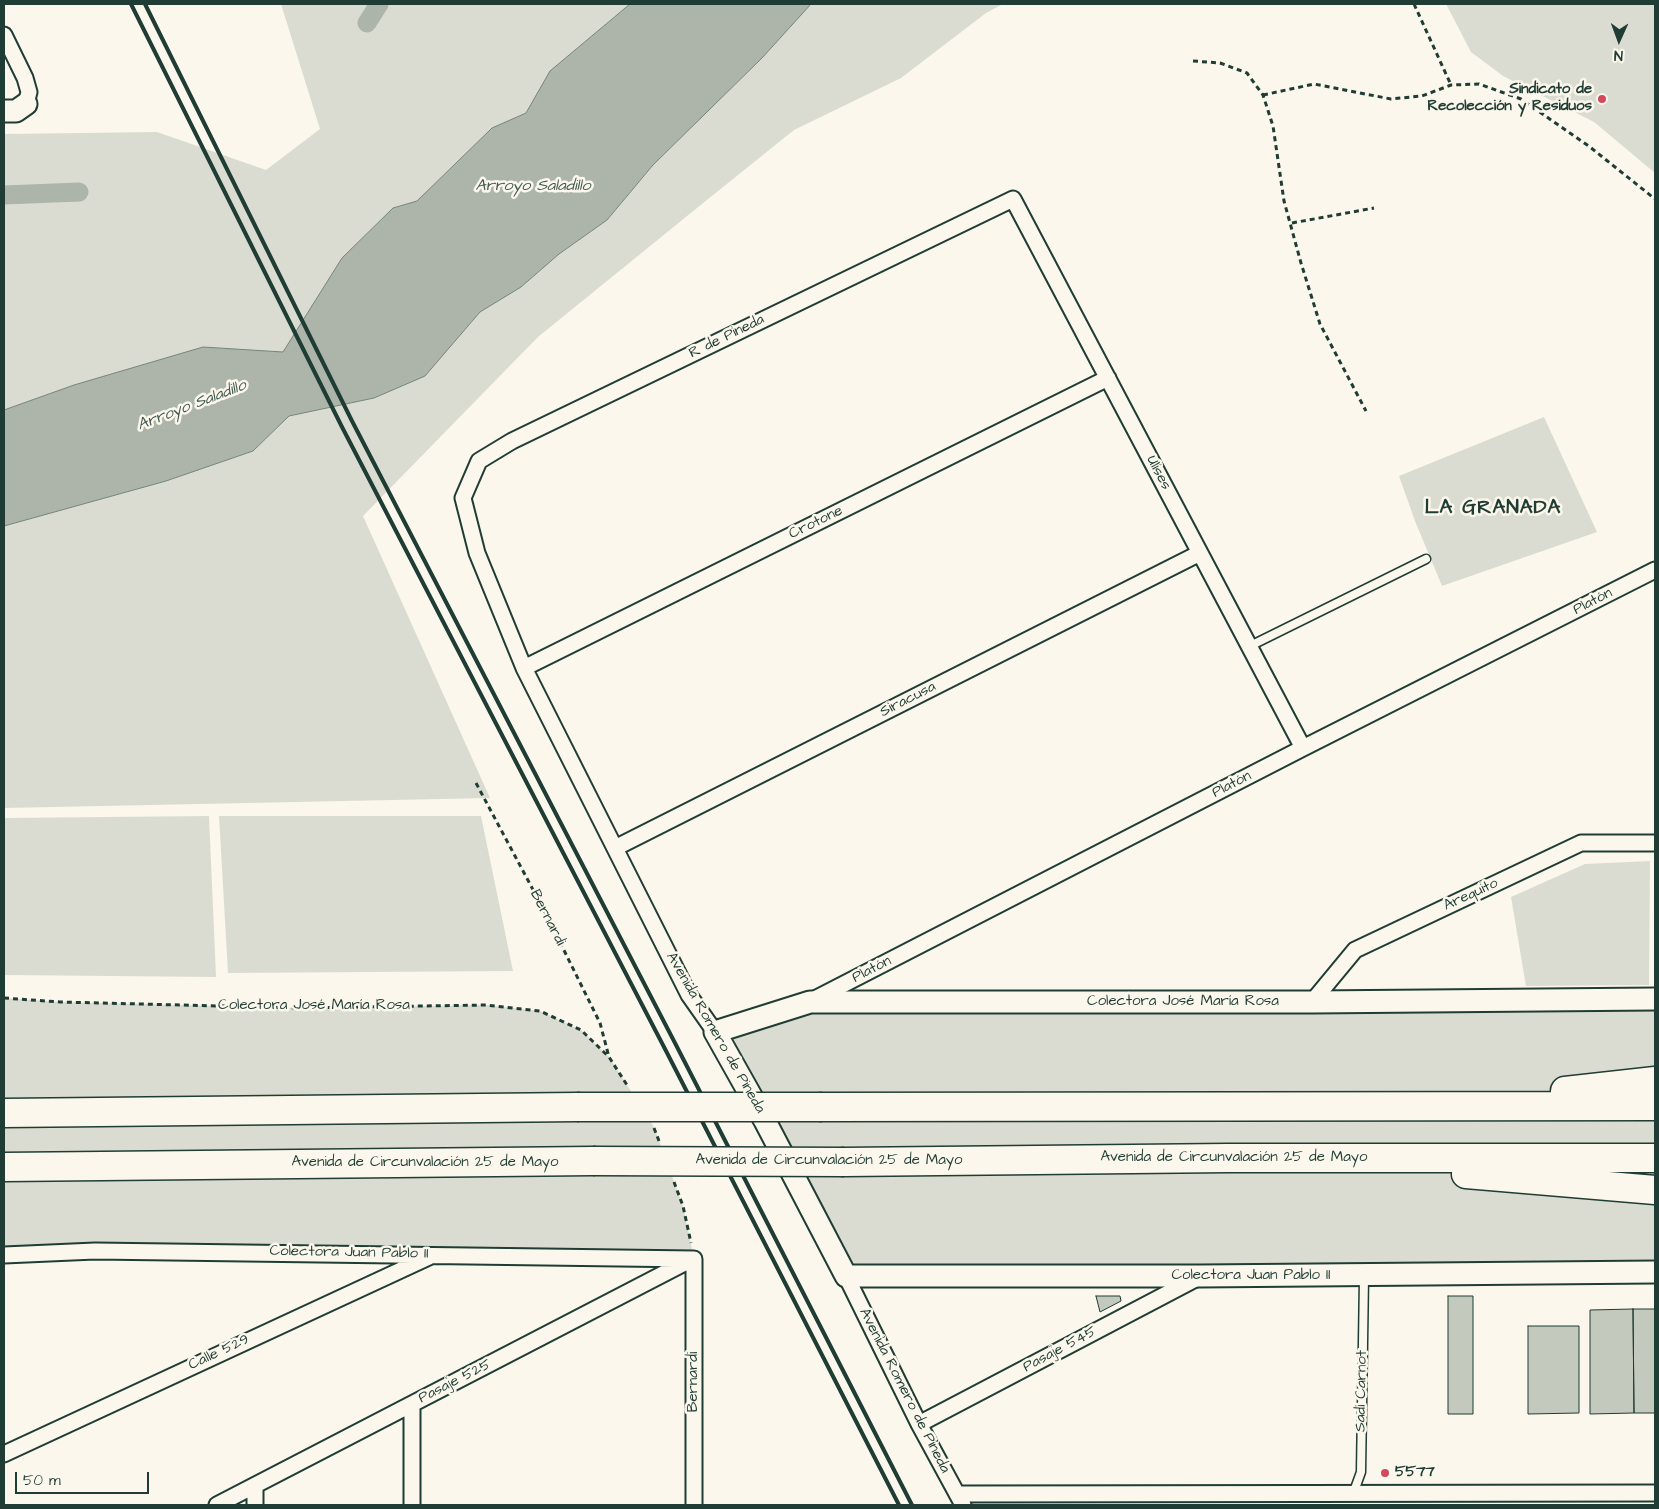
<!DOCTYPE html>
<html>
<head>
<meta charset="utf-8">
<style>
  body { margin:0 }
  #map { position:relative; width:1659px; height:1509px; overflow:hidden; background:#fbf7ec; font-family:"Architects Daughter",sans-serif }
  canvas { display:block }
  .frame { position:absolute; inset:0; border:5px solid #1f3d34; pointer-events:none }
  .north { position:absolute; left:1594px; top:15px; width:50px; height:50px; -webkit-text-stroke:4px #fbf7ec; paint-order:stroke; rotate:182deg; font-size:14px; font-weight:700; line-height:20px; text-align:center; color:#1f3d34 }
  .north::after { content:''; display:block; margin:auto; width:18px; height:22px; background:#1f3d34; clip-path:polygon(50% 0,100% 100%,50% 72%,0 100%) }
  .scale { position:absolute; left:15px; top:1472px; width:134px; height:22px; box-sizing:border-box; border:2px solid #1f3d34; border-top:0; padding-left:6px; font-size:15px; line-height:18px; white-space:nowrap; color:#1f3d34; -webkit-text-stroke:4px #fbf7ec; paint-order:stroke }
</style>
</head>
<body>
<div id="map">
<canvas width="1659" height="1509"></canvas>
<div class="frame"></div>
<div class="north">N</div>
<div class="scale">50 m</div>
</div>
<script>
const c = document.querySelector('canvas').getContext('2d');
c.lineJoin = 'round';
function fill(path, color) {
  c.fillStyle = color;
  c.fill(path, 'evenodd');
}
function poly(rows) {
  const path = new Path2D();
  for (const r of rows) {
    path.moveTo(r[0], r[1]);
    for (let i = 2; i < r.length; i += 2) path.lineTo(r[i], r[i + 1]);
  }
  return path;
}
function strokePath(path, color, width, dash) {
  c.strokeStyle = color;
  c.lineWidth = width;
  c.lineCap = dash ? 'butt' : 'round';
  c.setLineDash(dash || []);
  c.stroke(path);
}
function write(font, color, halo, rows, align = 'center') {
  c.font = font + ' "Architects Daughter",sans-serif';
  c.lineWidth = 5;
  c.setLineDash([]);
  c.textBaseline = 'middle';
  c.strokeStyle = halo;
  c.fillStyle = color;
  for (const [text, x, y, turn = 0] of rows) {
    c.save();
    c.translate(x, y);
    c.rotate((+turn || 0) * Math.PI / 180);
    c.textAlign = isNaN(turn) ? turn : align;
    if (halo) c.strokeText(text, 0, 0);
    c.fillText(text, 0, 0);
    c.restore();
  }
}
const green = poly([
  [281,4,630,4,550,71,526,113,492,128,417,201,393,208,342,258,283,352,203,347,74,385,4,410,4,134,157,132,266,170,320,129],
  [811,4,1003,4,986,13,901,78,794,130,692,212,538,337,363,516,490,798,4,808,4,526,166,481,253,451,289,416,374,398,424,376,480,312,521,287,559,254,607,220,653,165,762,58],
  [1446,4,1655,4,1655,173,1594,122,1503,76,1471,52],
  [1544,417,1597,532,1442,586,1415,521,1399,476],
  [209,816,216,977,4,975,4,818],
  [219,816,481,816,513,971,228,973],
  [1650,861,1649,985,1526,986,1511,897,1585,864],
  [4,998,60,1002,300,1008,486,1005,540,1011,581,1030,609,1057,654,1127,683,1206,694,1259,4,1255],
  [1655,999,1655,1272,846,1276,715,1032,810,1002]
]);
const water = poly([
  [630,4,811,4,762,58,653,165,607,220,559,254,521,287,480,312,425,376,374,398,289,416,253,451,166,481,4,526,4,410,74,385,203,347,283,352,342,258,393,208,417,201,492,128,526,113,550,71,630,4]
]);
const canal = poly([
  [367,23,379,4],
  [4,195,79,192]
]);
const building = poly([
  [1096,1296,1120,1296,1121,1301,1100,1312,1096,1296],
  [1448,1296,1473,1296,1473,1414,1448,1414,1448,1296],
  [1633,1309,1634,1413,1590,1414,1590,1310,1633,1309],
  [1633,1309,1655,1309,1655,1413,1634,1413,1633,1309],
  [1528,1326,1579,1326,1579,1413,1528,1414,1528,1326]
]);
const path = poly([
  [1414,4,1451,85],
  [1193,61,1220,63,1247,73,1263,95,1273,126,1284,201,1301,263,1320,324,1366,411],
  [1263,95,1314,84,1391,99,1422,96,1451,85,1479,84,1521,99,1590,147,1655,199],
  [1292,223,1374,208],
  [476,783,546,914,600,1023,609,1057,627,1085],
  [4,998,60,1002,300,1008,486,1005,540,1011,581,1030,609,1057],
  [654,1128,659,1141],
  [674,1182,683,1206,691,1243]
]);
const lane = poly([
  [1250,646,1426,559],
  [1353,1494,1361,1472,1364,1277]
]);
const street = poly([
  [4,35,25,78,29,92,26,104],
  [524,668,1108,378],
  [615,848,1200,553],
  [813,1000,1303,748,1655,570],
  [1312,1002,1355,950,1581,843,1655,843],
  [715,1032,689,995,524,668,477,553,463,498,479,461,512,441,1013,199,1303,748],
  [4,1255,95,1251,694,1259],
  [694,1259,694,1505],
  [846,1276,919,1424,963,1505],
  [919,1424,1199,1277],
  [4,1454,429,1257],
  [957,1494,1655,1493],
  [217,1505,692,1259],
  [255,1505,255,1486],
  [412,1505,412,1404]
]);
const secondary = poly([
  [4,111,16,111,26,104],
  [1655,999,1312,1002,810,1002,715,1032,765,1121,846,1276,1200,1276,1655,1272]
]);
const highway = poly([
  [1565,1091,1655,1081],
  [822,1107,1655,1106],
  [4,1113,577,1107],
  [844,1162,1228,1158,1655,1158],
  [4,1167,593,1161],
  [1466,1174,1655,1190]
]);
const rail = poly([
  [131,4,342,427,664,1047,899,1505],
  [145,4,352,421,675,1043,912,1505]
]);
const highwayBridge = poly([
  [577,1107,822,1107],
  [593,1161,844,1162]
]);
const markers = [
  [1602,99,5,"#d1495b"],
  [1385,1473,5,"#d1495b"]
];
const poiNames = [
  ["Sindicato de",1592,90],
  ["Recolección y Residuos",1592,107],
  ["5577",1395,1473,"left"]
];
const streetNames = [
  ["R de Pineda",727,337,-26],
  ["Ulises",1158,473,62],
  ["Crotone",816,523,-26],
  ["Platón",1593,602,-27],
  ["Siracusa",908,700,-27],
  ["Platón",1232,785,-27],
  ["Arequito",1471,895,-25],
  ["Bernardi",547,918,63],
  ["Platón",872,970,-27],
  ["Colectora José María Rosa",1183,1002],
  ["Colectora José María Rosa",314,1006],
  ["Avenida Romero de Pineda",715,1033,60],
  ["Avenida de Circunvalación 25 de Mayo",1234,1158],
  ["Avenida de Circunvalación 25 de Mayo",829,1161],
  ["Avenida de Circunvalación 25 de Mayo",425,1163],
  ["Colectora Juan Pablo II",349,1253,1],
  ["Colectora Juan Pablo II",1251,1276],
  ["Pasaje 545",1060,1350,-28],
  ["Calle 529",219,1353,-25],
  ["Pasaje 525",455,1382,-27],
  ["Bernardi",694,1382,-90],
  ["Avenida Romero de Pineda",904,1391,63],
  ["Sadi Carnot",1362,1391,-89]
];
const waterNames = [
  ["Arroyo Saladillo",533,187],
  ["Arroyo Saladillo",192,406,-21]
];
const districtNames = [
  ["LA GRANADA",1493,509]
];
fill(green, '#dbdcd1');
fill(water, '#adb4aa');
strokePath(water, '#74847b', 1);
strokePath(canal, '#adb4aa', 19);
fill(building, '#c4c9be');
strokePath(building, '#1f3d34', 1);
strokePath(lane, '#1f3d34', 11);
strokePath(street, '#1f3d34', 19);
strokePath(secondary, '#1f3d34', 25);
strokePath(highway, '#1f3d34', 31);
strokePath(path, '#1f3d34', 3, [5, 4]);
strokePath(lane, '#fbf7ec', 8);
strokePath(street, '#fbf7ec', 15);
strokePath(secondary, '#fbf7ec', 21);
strokePath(highway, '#fbf7ec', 28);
strokePath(rail, '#1f3d34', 4);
strokePath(highwayBridge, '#1f3d34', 31, []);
strokePath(highwayBridge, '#fbf7ec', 28);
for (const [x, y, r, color] of markers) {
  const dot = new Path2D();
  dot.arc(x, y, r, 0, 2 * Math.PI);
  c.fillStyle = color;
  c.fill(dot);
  strokePath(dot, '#fbf7ec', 2);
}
write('bold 15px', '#1f3d34', '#fbf7ec', poiNames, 'right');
write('15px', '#1f3d34', '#fbf7ec', streetNames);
write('italic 16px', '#425b52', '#fbf7ec', waterNames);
c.letterSpacing = '1px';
write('bold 20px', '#1f3d34', '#fbf7ec', districtNames);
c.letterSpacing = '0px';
</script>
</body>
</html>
